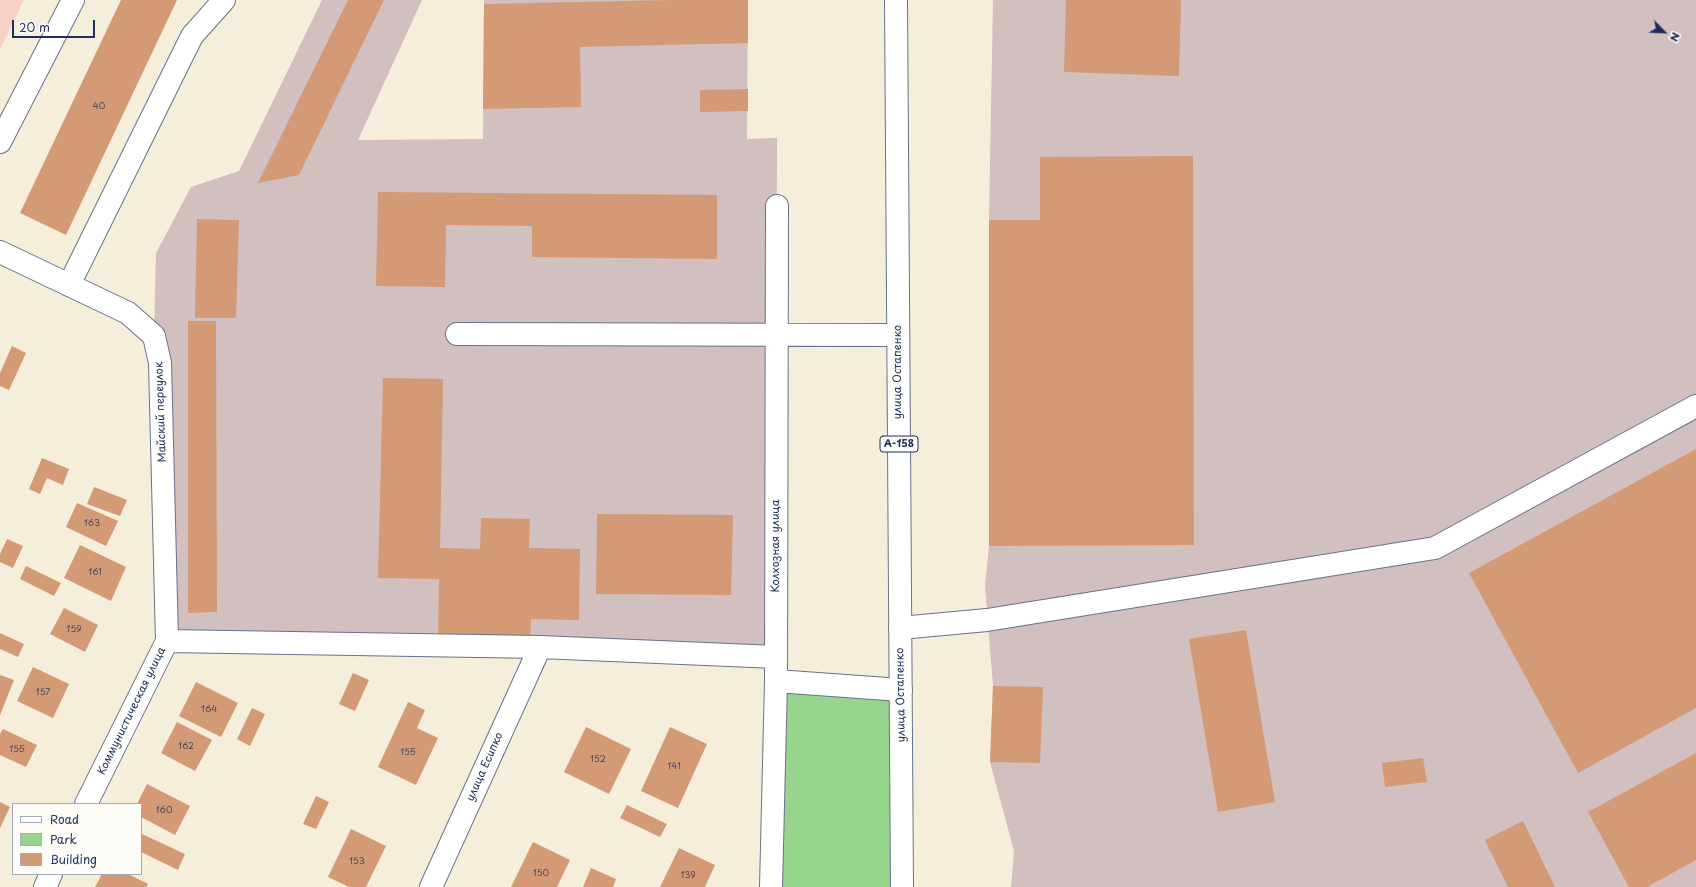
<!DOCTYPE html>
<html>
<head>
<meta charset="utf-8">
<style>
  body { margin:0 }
  #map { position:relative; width:1696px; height:887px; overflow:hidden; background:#f5eedb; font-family:"Playpen Sans",sans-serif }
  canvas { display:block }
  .legend { position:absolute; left:12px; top:803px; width:130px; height:72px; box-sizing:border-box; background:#fdfcf7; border:1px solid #a3aaba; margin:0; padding:5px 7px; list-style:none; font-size:12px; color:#1b2f5e }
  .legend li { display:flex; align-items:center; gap:8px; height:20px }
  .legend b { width:20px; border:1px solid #a3aaba }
  .north { position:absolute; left:1644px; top:12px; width:40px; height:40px; -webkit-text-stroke:3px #fdfcf7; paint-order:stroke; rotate:114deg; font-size:11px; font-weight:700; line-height:16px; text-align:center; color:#1b2f5e }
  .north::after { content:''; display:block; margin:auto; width:14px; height:18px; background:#1b2f5e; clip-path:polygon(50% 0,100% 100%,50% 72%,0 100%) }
  .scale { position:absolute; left:12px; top:20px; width:83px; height:18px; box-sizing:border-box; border:2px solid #1b2f5e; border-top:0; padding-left:5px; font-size:12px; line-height:14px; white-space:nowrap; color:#1b2f5e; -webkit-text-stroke:3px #fdfcf7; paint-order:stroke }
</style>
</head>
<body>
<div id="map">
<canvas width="1696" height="887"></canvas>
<ul class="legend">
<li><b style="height:5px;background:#fff"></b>Road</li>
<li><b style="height:11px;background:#96d58b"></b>Park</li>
<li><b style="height:11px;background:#d39a75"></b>Building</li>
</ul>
<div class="north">N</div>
<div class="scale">20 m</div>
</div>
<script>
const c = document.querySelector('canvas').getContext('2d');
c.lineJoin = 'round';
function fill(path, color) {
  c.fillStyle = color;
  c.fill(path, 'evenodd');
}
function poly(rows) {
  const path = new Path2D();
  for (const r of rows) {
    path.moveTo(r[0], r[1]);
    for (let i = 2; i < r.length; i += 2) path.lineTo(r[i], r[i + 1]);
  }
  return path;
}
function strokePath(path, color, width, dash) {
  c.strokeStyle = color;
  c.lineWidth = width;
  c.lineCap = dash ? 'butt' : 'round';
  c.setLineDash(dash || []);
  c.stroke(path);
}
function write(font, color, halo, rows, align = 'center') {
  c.font = font + ' "Playpen Sans",sans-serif';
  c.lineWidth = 3;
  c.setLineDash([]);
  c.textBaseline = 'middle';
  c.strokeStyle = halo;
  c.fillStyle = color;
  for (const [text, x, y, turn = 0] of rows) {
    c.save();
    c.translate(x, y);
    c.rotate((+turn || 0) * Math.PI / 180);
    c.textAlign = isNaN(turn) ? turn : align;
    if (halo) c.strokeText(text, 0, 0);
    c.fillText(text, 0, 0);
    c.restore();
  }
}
const built = poly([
  [0,0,24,0,0,49]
]);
const industrial = poly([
  [322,0,422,0,358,140,483,139,484,0,748,0,747,139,777,138,776,657,167,641,154,336,156,253,191,187,239,171],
  [993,0,1696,0,1696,887,1011,887,1014,851,990,762,993,686,985,586,989,546,989,220]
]);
const green = poly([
  [776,681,901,690,902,887,771,887]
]);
const building = poly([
  [121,0,177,0,66,235,20,213],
  [348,0,384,0,299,175,258,183],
  [673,0,748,0,748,43,580,47,581,107,483,109,484,4],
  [1066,0,1181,0,1179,76,1064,72],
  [748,89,748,111,700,112,700,90],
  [1193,156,1194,545,989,546,989,220,1040,220,1040,157],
  [378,192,717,195,717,259,532,257,532,226,446,225,445,287,376,286],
  [197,219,239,220,236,318,195,318],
  [188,321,216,321,217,612,188,613],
  [12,346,26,353,9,390,0,386,0,373],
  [383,378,443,379,440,548,480,549,481,518,530,519,529,548,580,549,579,620,531,619,530,637,438,635,439,579,378,578],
  [1696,449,1696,708,1578,773,1469,573],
  [42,458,69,469,63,485,47,478,40,494,29,489],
  [94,487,127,500,120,516,87,504],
  [77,503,118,521,106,546,66,527],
  [597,514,733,515,731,595,596,594],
  [7,539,23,546,13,568,0,562,0,554],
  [80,545,126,567,111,601,64,578],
  [26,566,61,583,54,596,20,579],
  [64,608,98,625,85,652,50,634],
  [1246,630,1275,802,1218,812,1189,639],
  [0,633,24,644,18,657,0,649],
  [33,667,69,684,53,718,17,701],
  [353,673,369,680,355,711,339,704],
  [0,675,14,680,0,715],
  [196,682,238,703,221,737,179,716],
  [993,686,1043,687,1040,763,990,762],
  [408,702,425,710,417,728,438,738,416,785,378,767],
  [252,708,265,714,250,746,237,739],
  [177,722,212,740,195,771,161,753],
  [586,727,631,749,609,794,564,772],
  [670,727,707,744,678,808,641,791],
  [3,729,37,745,26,767,0,755,0,734],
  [1696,753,1696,860,1647,887,1629,887,1588,812],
  [1423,758,1427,782,1385,787,1382,763],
  [147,784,190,806,175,835,141,817,141,804,137,804],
  [316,796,329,802,316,829,303,824],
  [0,802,10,807,0,828],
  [627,805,667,824,660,837,620,818],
  [1523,821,1555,887,1508,887,1485,840],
  [351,829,386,846,366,887,349,887,328,877],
  [142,834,185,854,178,870,141,852],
  [533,842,570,860,557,887,511,887],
  [679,848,715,865,705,887,660,887],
  [591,868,616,879,613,887,583,887],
  [102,874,128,874,148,884,146,887,95,887]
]);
const minor = poly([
  [0,142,73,0],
  [0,252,128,313,154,336,160,363,167,641],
  [69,285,192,36,224,0],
  [457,334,898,335],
  [900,628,987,620,1435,548,1696,406],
  [776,681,901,690],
  [86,804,167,641,540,647,776,657],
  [45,887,51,874],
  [431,887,540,647],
  [771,887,776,681,777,206]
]);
const major = poly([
  [896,0,902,887]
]);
const numberNames = [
  ["40",99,107],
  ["163",92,524],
  ["161",95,573],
  ["159",74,630],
  ["157",43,693],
  ["164",209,710],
  ["162",186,747],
  ["155",17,750],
  ["155",408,753],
  ["152",598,760],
  ["141",674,767],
  ["160",164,811],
  ["153",357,862],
  ["150",541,874],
  ["139",688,876]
];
const shields = [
  [899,444,38]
];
const shieldNames = [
  ["А-158",899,444]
];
const streetNames = [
  ["улица Остапенко",898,372,-90],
  ["Майский переулок",161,412,-92],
  ["Колхозная улица",776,546,-90],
  ["улица Остапенко",901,695,-91],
  ["Коммунистическая улица",132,711,-64],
  ["улица Есипко",485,767,-66]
];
fill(built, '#f7d1c6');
fill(industrial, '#d2bfbf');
fill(green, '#96d58b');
fill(building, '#d39a75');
strokePath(minor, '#67728a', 24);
strokePath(major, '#67728a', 24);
strokePath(minor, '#fff', 22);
strokePath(major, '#fff', 22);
write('9px', '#494a64', null, numberNames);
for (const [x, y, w] of shields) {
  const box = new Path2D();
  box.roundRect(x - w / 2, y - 8, w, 16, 3);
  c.fillStyle = '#fdfcf7';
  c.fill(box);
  strokePath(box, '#1b2f5e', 1);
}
write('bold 10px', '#1b2f5e', null, shieldNames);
write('11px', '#1b2f5e', '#fdfcf7', streetNames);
</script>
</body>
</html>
